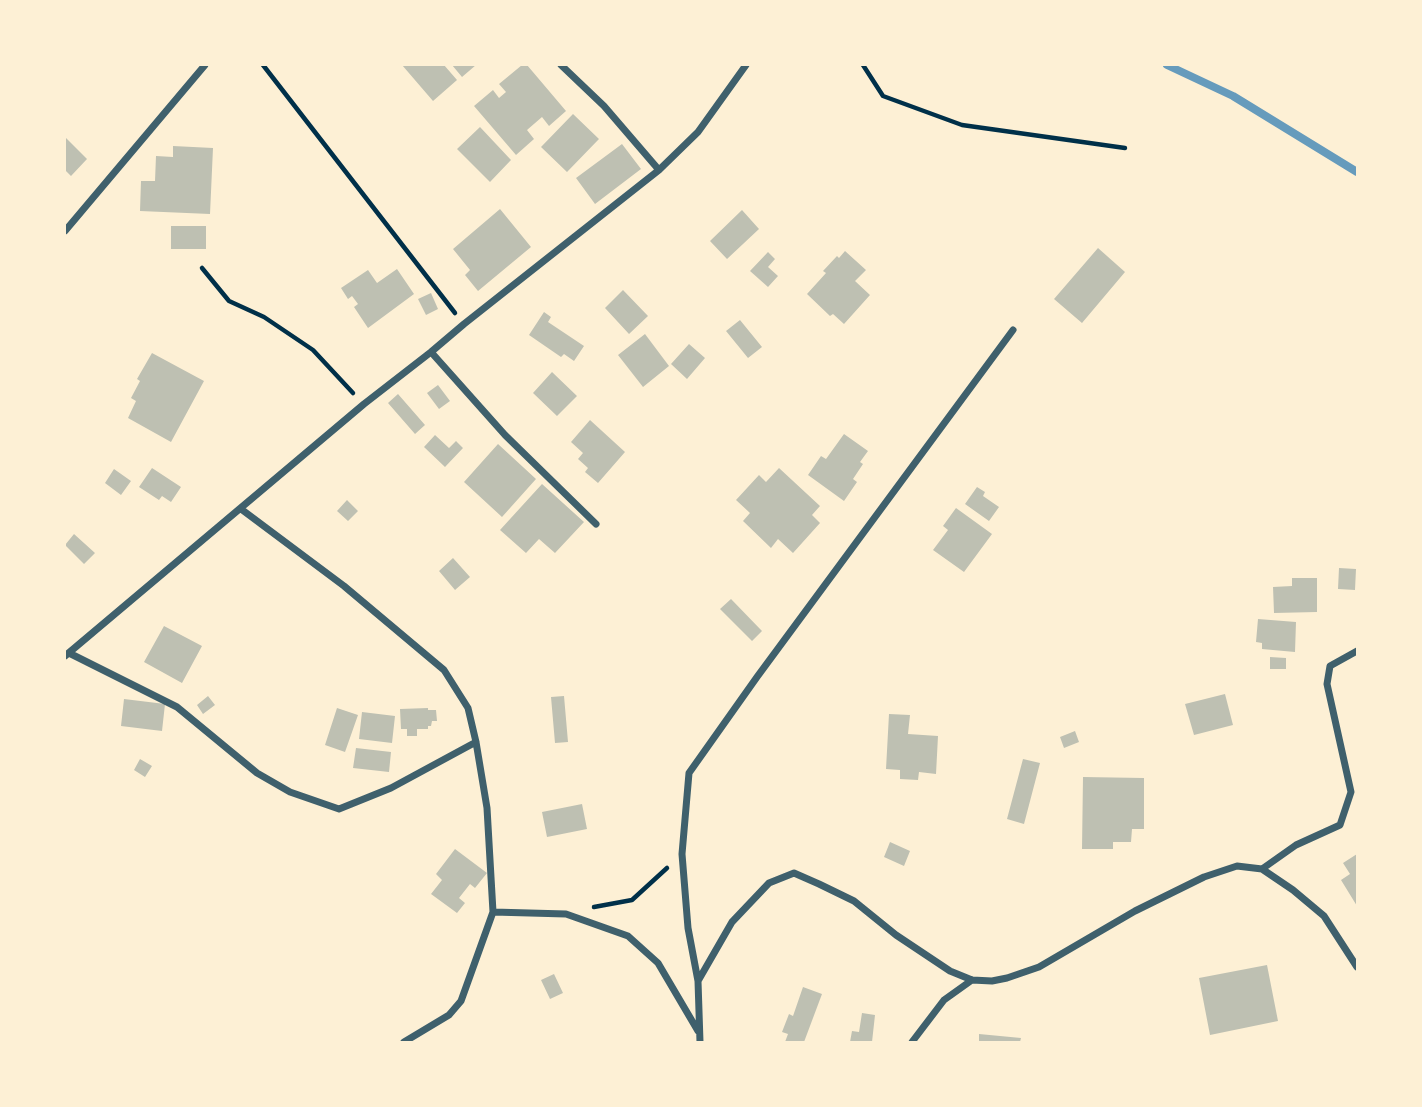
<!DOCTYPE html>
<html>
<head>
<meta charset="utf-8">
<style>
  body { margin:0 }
  #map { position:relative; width:1422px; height:1107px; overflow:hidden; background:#fdf0d5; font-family:"IBM Plex Serif",serif }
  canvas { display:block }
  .frame { position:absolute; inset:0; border:66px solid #fdf0d5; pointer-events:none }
</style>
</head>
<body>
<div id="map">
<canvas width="1422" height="1107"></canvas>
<div class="frame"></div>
</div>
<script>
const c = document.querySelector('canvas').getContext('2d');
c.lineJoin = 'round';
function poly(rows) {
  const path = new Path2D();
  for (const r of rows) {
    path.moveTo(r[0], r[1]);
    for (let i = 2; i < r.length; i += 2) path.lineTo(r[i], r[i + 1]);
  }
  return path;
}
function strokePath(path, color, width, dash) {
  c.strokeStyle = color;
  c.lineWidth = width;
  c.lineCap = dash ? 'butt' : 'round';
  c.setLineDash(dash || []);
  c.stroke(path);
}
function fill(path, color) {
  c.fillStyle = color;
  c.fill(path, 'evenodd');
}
const stream = poly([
  [1167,65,1233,96,1357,172]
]);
const building = poly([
  [402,65,444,65,457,80,433,101],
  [452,65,476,65,462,77],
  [522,65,527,65,566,111,549,126,542,117,527,130,534,139,516,155,474,106,493,90,499,98,506,92,499,84],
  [573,114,599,139,567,172,541,147],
  [480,127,511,160,490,182,457,149],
  [65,137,87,159,71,176,65,170],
  [622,144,641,169,595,204,576,178],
  [173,146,213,148,210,214,140,211,141,181,155,181,156,156,173,157],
  [500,209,531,247,478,291,465,275,470,270,453,249],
  [742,210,759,229,727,259,710,241],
  [171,226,206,226,206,249,171,249],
  [1098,248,1125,272,1082,323,1054,299],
  [845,251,866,270,855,281,870,295,844,324,833,314,830,316,807,294,826,273,823,271,837,256,839,258],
  [768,252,775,259,768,267,778,276,768,287,750,271],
  [397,269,414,294,368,328,354,307,358,304,352,296,348,299,341,288,368,270,377,283],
  [623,290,648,316,629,334,605,308],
  [431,293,438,309,426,315,418,299],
  [544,312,551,317,548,322,584,346,574,361,564,354,561,357,529,335],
  [740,320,762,347,748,358,726,331],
  [645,334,669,366,643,387,618,355],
  [689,344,705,358,687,379,671,364],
  [152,353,204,381,171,442,128,418,136,401,131,398,140,381,137,379],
  [552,372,577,396,557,416,533,393],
  [438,385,450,401,439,409,427,393],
  [398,394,425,425,415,434,388,403],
  [590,420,625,452,598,483,585,472,588,468,578,459,583,453,571,442],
  [844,434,868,451,860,462,863,464,853,479,857,482,844,501,808,475,821,456,826,459],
  [435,435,449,448,456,441,463,448,445,467,424,447],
  [498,444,536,479,502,517,464,482],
  [152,468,181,487,171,502,162,496,159,500,139,487],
  [779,468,820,506,812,515,820,523,793,553,778,539,771,548,743,521,750,513,736,500,759,475,766,482],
  [114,469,131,481,121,495,105,483],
  [542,484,584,522,555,553,539,539,526,553,500,530],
  [977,487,985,492,983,496,999,507,989,521,965,504],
  [347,500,358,511,348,521,337,511],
  [956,508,992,534,964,572,933,550,948,530,943,526],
  [74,534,95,553,84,564,65,545],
  [453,558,470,577,455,590,439,571],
  [1339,568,1356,569,1355,590,1338,589],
  [1292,578,1317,578,1317,612,1274,613,1273,587,1292,586],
  [731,599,762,631,752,641,720,609],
  [1258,619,1296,622,1295,652,1262,649,1262,643,1256,642],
  [164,626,202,646,182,683,144,662],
  [1270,657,1286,658,1286,669,1270,669],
  [1225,694,1233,725,1194,735,1185,704],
  [208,696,215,705,203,714,197,705],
  [564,696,568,742,555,743,551,697],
  [124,699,165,704,162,731,121,726],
  [337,708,358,715,345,752,325,745],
  [428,708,428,710,436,710,437,721,432,721,431,726,428,726,428,729,417,729,417,736,407,736,407,729,401,729,400,709],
  [362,712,395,716,392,743,359,739],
  [889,714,910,715,908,734,938,736,936,774,919,772,918,780,900,779,900,770,886,769],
  [1075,731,1079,742,1064,748,1060,737],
  [356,748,391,752,389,772,353,768],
  [140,759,152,766,145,777,134,770],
  [1023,759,1040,763,1024,824,1007,819],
  [1083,777,1144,778,1144,829,1132,829,1131,842,1113,842,1113,849,1082,849],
  [582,804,587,829,547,837,542,812],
  [890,842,910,851,904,866,884,857],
  [455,849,487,873,475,888,470,884,459,898,465,903,457,913,431,894,442,880,436,874],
  [1357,854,1357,906,1341,880,1350,874,1343,863],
  [1267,965,1278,1021,1210,1035,1199,978],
  [554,974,563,993,550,999,541,980],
  [803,987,822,994,804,1042,785,1042,788,1034,782,1032,789,1014,793,1016],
  [862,1013,875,1015,872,1042,850,1042,852,1031,859,1032],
  [979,1034,1021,1038,1020,1042,979,1042]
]);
const path = poly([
  [263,65,455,313],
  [863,65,883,96,962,125,1125,148],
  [202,268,229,301,264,317,313,350,353,393],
  [594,907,632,900,667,868]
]);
const minor = poly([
  [561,65,604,106,659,170],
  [65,231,205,65],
  [431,352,505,435,596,524],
  [241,509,344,586,444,670,468,708,476,742,487,808,493,912],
  [69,653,177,707,257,773,290,792,339,809,391,788,476,742],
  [65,656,364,404,431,352,464,324,659,170,698,132,746,65],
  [1262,869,1296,845,1340,825,1351,792,1327,684,1330,666,1357,651],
  [698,981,688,928,682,854,689,773,757,677,1013,330],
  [404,1042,449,1015,461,1001,493,912,566,914,628,936,658,963,698,1031],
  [700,1042,698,981,732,922,769,883,794,873,819,884,854,901,896,935,950,971,972,980,992,981,1007,978,1039,967,1135,911,1204,877,1237,866,1262,869,1293,890,1324,916,1357,967],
  [912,1042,944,1000,972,980]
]);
strokePath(stream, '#669bbc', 8);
fill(building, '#bec0b2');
strokePath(path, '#003049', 4.5);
strokePath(minor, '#3f606c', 7);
</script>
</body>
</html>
